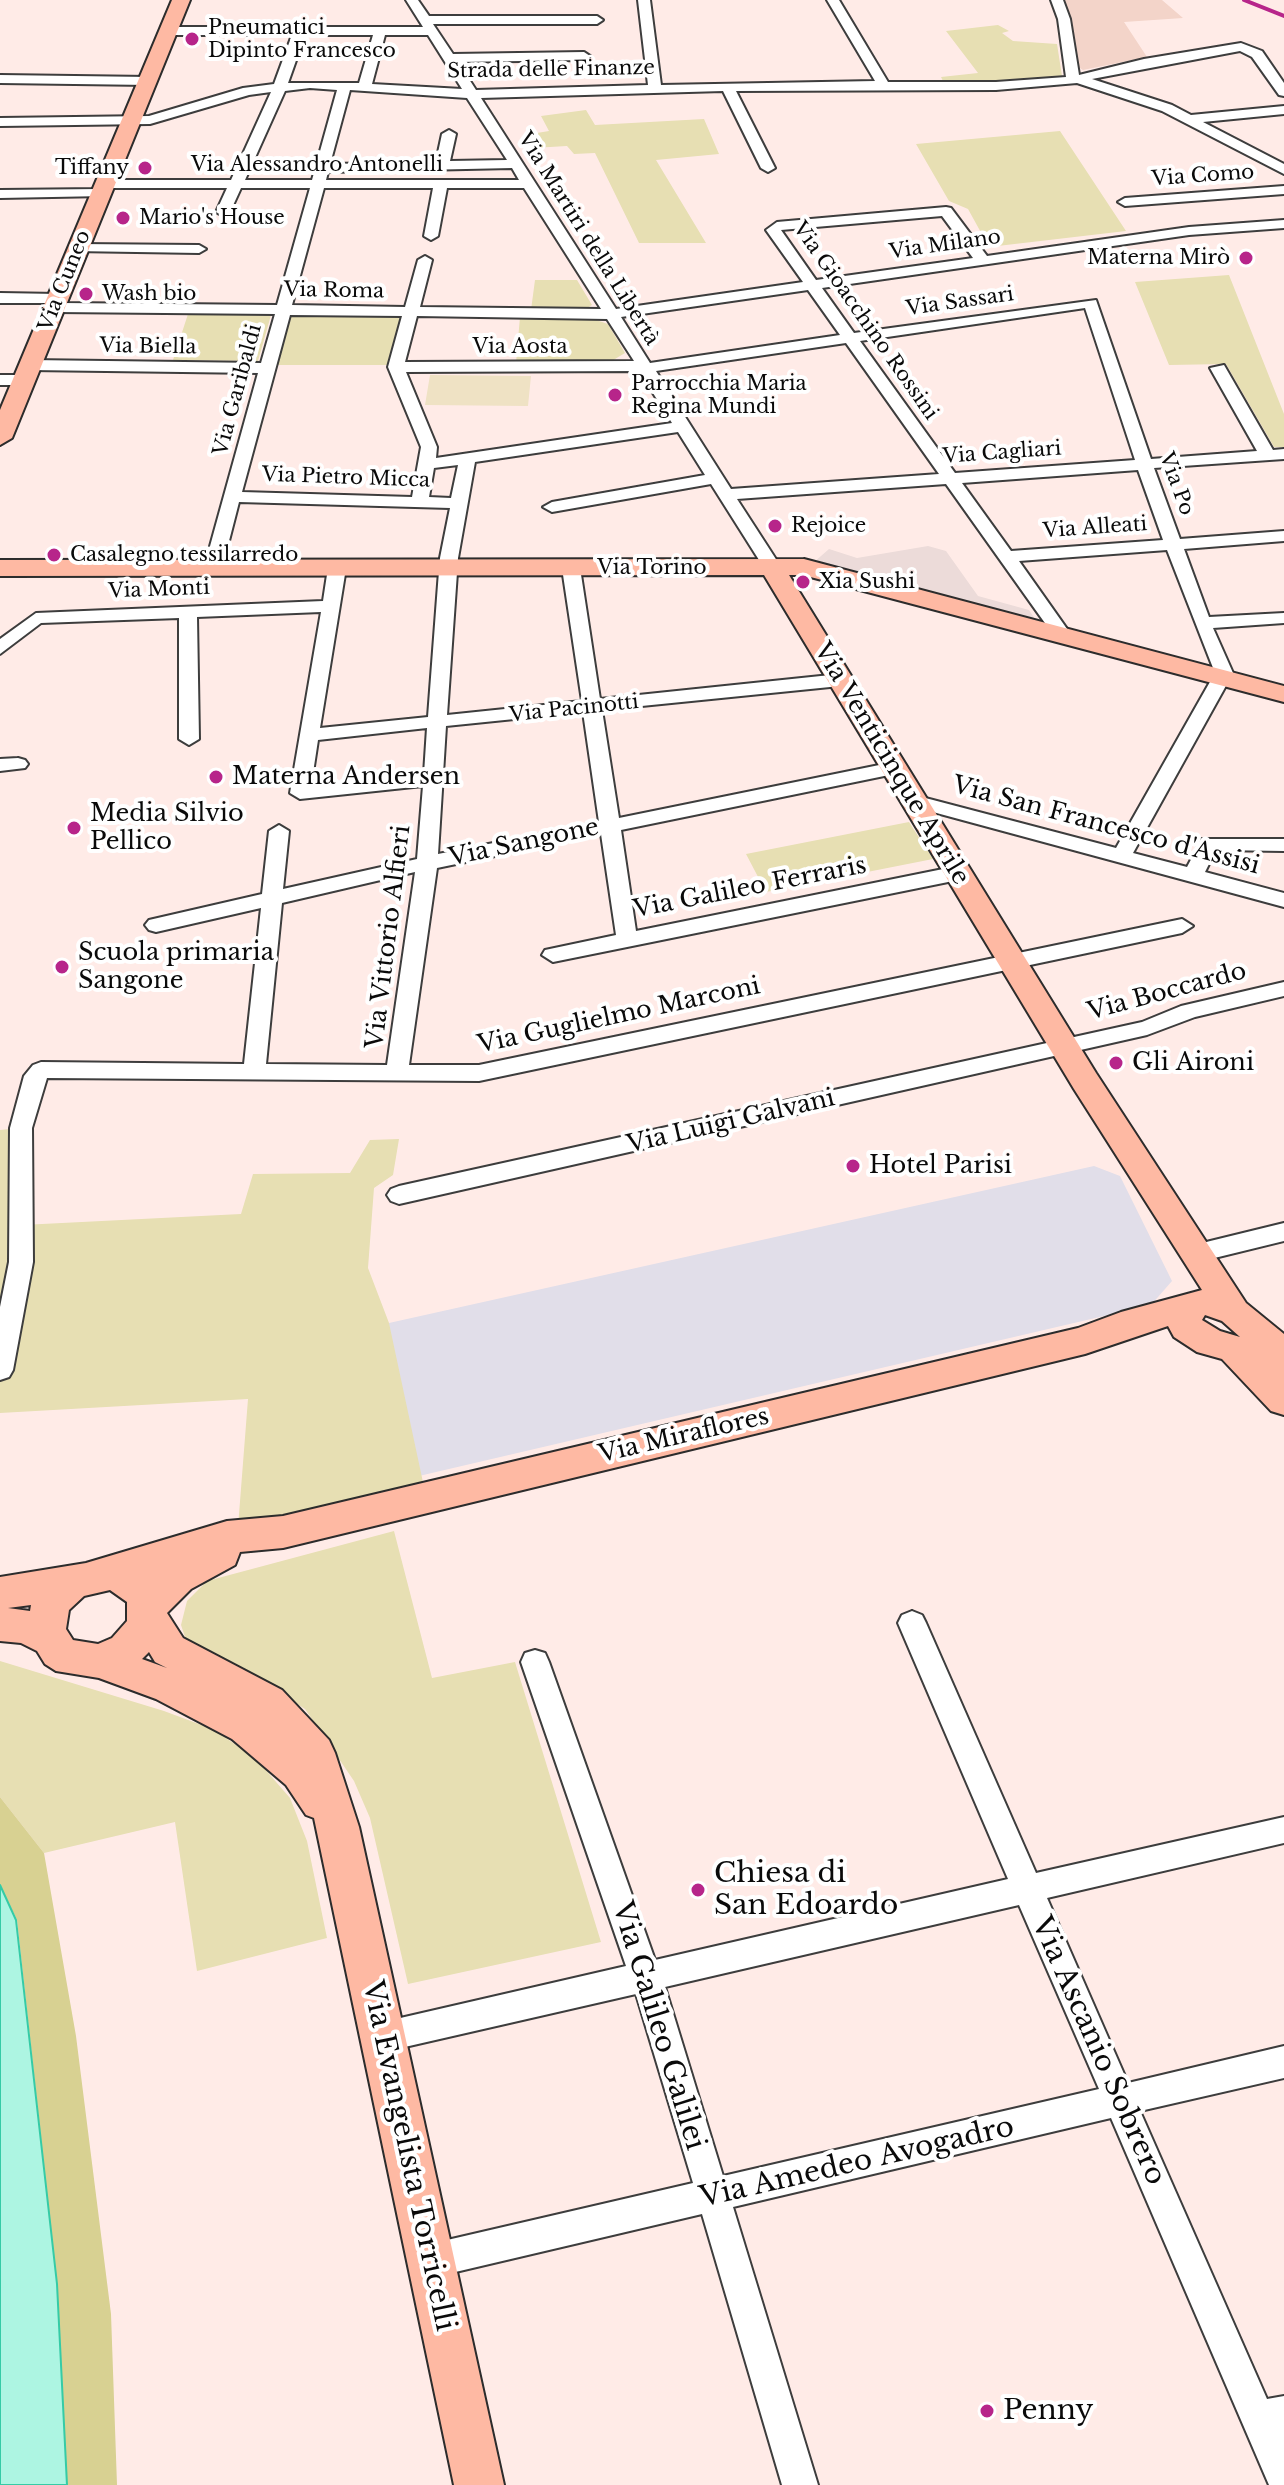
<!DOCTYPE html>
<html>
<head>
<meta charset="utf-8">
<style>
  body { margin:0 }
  canvas { display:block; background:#ffebe7 }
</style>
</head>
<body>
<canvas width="1284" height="2485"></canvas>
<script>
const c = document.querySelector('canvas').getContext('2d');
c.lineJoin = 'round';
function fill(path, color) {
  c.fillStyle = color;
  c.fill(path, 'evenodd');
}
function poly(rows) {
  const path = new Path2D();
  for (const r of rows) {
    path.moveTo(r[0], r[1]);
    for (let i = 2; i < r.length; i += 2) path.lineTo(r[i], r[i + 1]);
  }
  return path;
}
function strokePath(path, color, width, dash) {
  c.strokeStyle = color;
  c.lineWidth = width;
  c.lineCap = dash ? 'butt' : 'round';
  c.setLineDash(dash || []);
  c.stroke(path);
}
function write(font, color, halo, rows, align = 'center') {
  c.font = font + ' "Libre Baskerville",serif';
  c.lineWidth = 8;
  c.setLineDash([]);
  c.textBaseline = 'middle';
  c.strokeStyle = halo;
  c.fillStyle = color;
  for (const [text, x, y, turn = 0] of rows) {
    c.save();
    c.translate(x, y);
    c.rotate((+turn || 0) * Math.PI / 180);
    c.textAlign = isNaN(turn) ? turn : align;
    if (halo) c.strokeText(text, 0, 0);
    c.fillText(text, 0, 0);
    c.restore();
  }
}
const industrial = poly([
  [1094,1166,1120,1176,1172,1281,1151,1305,389,1483,389,1323]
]);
const farmland = poly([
  [1062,0,1162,0,1183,18,1124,22,1147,57,1083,70,1075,65,1070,17]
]);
const green = poly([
  [998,25,1009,31,1002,33,1013,41,1057,44,1062,76,999,83,944,83,941,77,978,73,946,31],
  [586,110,595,125,704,119,719,154,656,160,706,243,639,243,595,153,574,154,567,146,533,148,525,135,549,131,541,116],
  [1060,131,1126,231,989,247,968,209,949,201,916,144],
  [1229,275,1284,414,1284,447,1274,447,1226,364,1169,365,1135,282],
  [535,280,577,280,592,305,584,310,531,310],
  [188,314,271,315,258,361,173,360],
  [286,315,405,316,387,365,274,365],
  [520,317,590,318,608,324,625,353,605,365,516,363],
  [909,822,933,859,766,892,746,854],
  [21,1128,22,1225,241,1214,253,1174,350,1173,370,1140,399,1139,393,1175,374,1188,368,1268,389,1323,424,1487,238,1527,248,1399,0,1413,0,1130],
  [394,1531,432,1678,515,1662,601,1942,408,1984,370,1818,354,1781,305,1709,248,1672,188,1646,181,1625,187,1601,207,1581],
  [0,1661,164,1711,215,1730,257,1760,290,1798,307,1841,327,1938,197,1971,175,1822,44,1853,0,1797]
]);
const forest = poly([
  [0,1797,44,1853,76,2036,111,2314,117,2485,67,2485,57,2284,17,1920,0,1885]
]);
const pitch = poly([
  [430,375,531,376,528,406,425,405]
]);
const plaza = poly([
  [928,546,946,551,978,596,1029,610,1037,622,813,563,829,549,857,558]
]);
const water = poly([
  [0,1885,16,1920,57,2284,67,2485,0,2485,0,1885]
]);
const street = poly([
  [406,0,418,0,429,16,597,16,603,20,597,24,433,24,453,54,584,52,590,56,584,60,458,62,476,90,648,85,638,0,650,0,661,85,875,81,827,0,839,0,888,82,996,82,1066,77,1058,19,1051,0,1063,0,1070,19,1079,75,1144,59,1241,43,1262,51,1284,83,1284,96,1279,95,1252,57,1240,51,1092,79,1172,105,1191,115,1284,106,1284,114,1203,122,1284,164,1284,174,1162,111,1077,83,996,90,736,91,775,168,768,172,761,168,723,91,481,98,616,309,803,282,766,230,777,222,946,207,951,208,987,256,1189,227,1284,220,1284,228,1189,235,822,288,854,333,1096,300,1151,459,1257,451,1210,368,1224,365,1273,450,1284,449,1284,459,1154,468,1180,539,1284,531,1284,541,1184,549,1209,617,1284,613,1284,623,1213,628,1233,673,1133,853,1187,867,1202,839,1284,839,1284,851,1216,850,1205,872,1284,893,1284,907,907,805,904,801,914,795,1116,848,1215,673,1167,550,1019,561,1072,636,1063,641,1057,640,946,484,737,499,781,567,772,572,766,571,711,484,552,512,543,507,552,502,705,475,678,432,475,462,458,558,447,715,582,701,562,568,571,563,580,568,600,699,840,674,849,680,840,686,602,710,619,818,894,762,904,768,894,774,621,830,636,931,958,866,968,873,958,880,553,962,542,955,545,950,616,935,601,834,437,868,409,1065,479,1065,1182,919,1193,926,1182,933,479,1081,47,1078,32,1128,33,1262,13,1370,9,1377,0,1380,0,1307,9,1262,10,1128,24,1076,33,1065,41,1062,244,1064,261,908,156,932,149,930,145,925,149,920,262,894,269,831,279,825,289,831,283,889,417,859,423,786,300,799,290,793,321,612,197,617,199,739,189,745,179,739,179,618,41,623,0,654,0,639,36,613,323,601,328,568,337,563,346,568,320,728,428,717,440,558,450,508,239,502,222,568,219,572,207,572,204,568,258,373,30,370,22,365,30,360,261,363,275,314,55,312,47,307,51,303,0,303,0,293,58,294,66,299,62,303,277,305,310,188,241,188,230,212,223,216,216,212,227,188,103,188,96,184,103,180,231,180,271,92,249,95,150,124,0,126,0,118,149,116,243,88,274,84,292,35,169,35,163,31,169,27,423,27,406,0],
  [305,35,373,35,359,83,288,83,305,35],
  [385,35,428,35,462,89,372,84,385,35],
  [310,88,337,90,312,180,245,180,285,91,310,88],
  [350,90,467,98,507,160,450,161,456,134,449,130,442,134,436,162,330,164,350,90],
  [512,168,519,180,326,180,328,172,512,168],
  [324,188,433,188,424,236,431,240,438,236,447,188,524,188,601,309,420,307,432,260,425,256,418,260,405,307,292,305,324,188],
  [942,216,973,258,816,280,781,230,942,216],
  [808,290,840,335,650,363,621,317,808,290],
  [1085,308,1135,460,955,473,860,341,1085,308],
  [290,315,402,316,388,367,421,447,412,497,242,492,290,315],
  [417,316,607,319,634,361,405,362,417,316],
  [846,343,939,474,731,489,656,371,846,343],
  [639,371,672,423,436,458,437,447,406,372,639,371],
  [458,465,451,498,429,497,434,468,458,465],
  [1138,470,1163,540,1011,551,962,483,1138,470],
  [583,712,599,822,438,854,446,726,583,712],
  [427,728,424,774,311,786,318,740,427,728],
  [415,872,387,1065,266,1064,282,903,415,872],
  [0,75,149,77,156,81,149,85,0,83,0,75],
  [1284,186,1284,194,1125,206,1118,202,1125,198,1284,186],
  [100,189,105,190,105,196,0,198,0,190,100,189],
  [78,244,199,245,206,249,199,253,73,251,71,248,78,244],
  [0,375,24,375,32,380,24,385,0,385,0,375],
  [18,758,25,760,28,764,25,768,0,771,0,759,18,758],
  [1284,982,1284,996,1195,1017,1147,1035,399,1204,391,1201,387,1195,391,1189,399,1186,1142,1022,1181,1006,1284,982],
  [1284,1223,1284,1241,1194,1263,1185,1260,1182,1254,1185,1248,1194,1245,1284,1223],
  [912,1611,922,1615,926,1623,1036,1873,1284,1817,1284,1843,1047,1898,1128,2083,1284,2046,1284,2078,1140,2111,1267,2399,1284,2396,1284,2485,1269,2485,1111,2118,733,2207,818,2485,782,2485,702,2214,430,2278,418,2273,413,2261,418,2249,430,2244,693,2183,636,1994,383,2052,372,2048,367,2037,372,2026,383,2022,626,1966,521,1662,525,1653,535,1650,545,1653,549,1662,655,1960,1008,1879,898,1623,902,1615,912,1611],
  [1019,1905,1099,2089,723,2176,665,1987,1019,1905]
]);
const secondary = poly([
  [172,0,190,0,12,438,0,445,0,410,172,0],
  [804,559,1284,686,1284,702,803,575,789,575,1096,1073,1246,1303,1284,1334,1284,1415,1271,1411,1222,1359,1197,1352,1174,1337,1168,1326,1085,1354,283,1548,240,1552,235,1565,191,1589,167,1613,183,1638,282,1690,329,1740,335,1753,359,1827,504,2485,454,2485,314,1818,306,1815,286,1785,232,1739,156,1699,99,1678,56,1671,45,1664,37,1651,21,1643,0,1641,0,1577,86,1563,227,1521,283,1516,1078,1328,1121,1312,1202,1290,1074,1089,764,575,0,576,0,560,804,559],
  [1205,1315,1222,1321,1240,1337,1220,1331,1202,1320,1205,1315],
  [110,1590,127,1602,127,1621,112,1638,98,1644,73,1640,66,1629,69,1610,84,1596,110,1590],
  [31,1605,30,1611,8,1608,31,1605],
  [149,1652,155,1662,167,1668,142,1659,149,1652]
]);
const rail = poly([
  [1244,0,1284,16]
]);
const markers = [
  [192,39,8,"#b7258a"],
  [145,168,8,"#b7258a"],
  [123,218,8,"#b7258a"],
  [1246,258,8,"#b7258a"],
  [86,294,8,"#b7258a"],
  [615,395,8,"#b7258a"],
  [775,526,8,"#b7258a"],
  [54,555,8,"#b7258a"],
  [803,582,8,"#b7258a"],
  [216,777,8,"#b7258a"],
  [74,828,8,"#b7258a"],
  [62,967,8,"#b7258a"],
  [1116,1063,8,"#b7258a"],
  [853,1166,8,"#b7258a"],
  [698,1890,8,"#b7258a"],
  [987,2411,8,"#b7258a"]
];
const farPoinames = [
  ["Pneumatici",208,28],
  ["Dipinto Francesco",208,51],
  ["Tiffany",129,168,"right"],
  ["Mario's House",139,218],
  ["Materna Mirò",1230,258,"right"],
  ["Wash bio",102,294],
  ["Parrocchia Maria",631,384],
  ["Regina Mundi",631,407],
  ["Rejoice",791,526],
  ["Casalegno tessilarredo",70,555],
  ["Xia Sushi",819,582]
];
const farStreetnames = [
  ["Strada delle Finanze",551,70,-1],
  ["Via Alessandro Antonelli",317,165],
  ["Via Como",1203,176,-4],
  ["Via Martiri della Libertà",588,239,58],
  ["Via Milano",945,245,-8],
  ["Via Cuneo",65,281,-68],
  ["Via Roma",334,291,1],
  ["Via Sassari",960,302,-8],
  ["Via Gioacchino Rossini",865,321,55],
  ["Via Biella",148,347,1],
  ["Via Aosta",520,347],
  ["Via Garibaldi",238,390,-75],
  ["Via Cagliari",1002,453,-4],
  ["Via Pietro Micca",346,478,2],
  ["Via Po",1176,484,70],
  ["Via Alleati",1095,528,-4],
  ["Via Torino",652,568],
  ["Via Monti",159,590,-2],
  ["Via Pacinotti",574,709,-6]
];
const streetNames = [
  ["Via Venticinque Aprile",891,764,59],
  ["Via San Francesco d'Assisi",1106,826,15],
  ["Via Sangone",524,843,-12],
  ["Via Galileo Ferraris",750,888,-11],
  ["Via Vittorio Alfieri",389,937,-83],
  ["Via Boccardo",1167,992,-15],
  ["Via Guglielmo Marconi",619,1016,-12],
  ["Via Luigi Galvani",731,1122,-13],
  ["Via Miraflores",684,1436,-13]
];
const poiNames = [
  ["Materna Andersen",232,777],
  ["Media Silvio",90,814],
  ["Pellico",90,842],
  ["Scuola primaria",78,953],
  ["Sangone",78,981],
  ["Gli Aironi",1132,1063],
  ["Hotel Parisi",869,1166]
];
const nearPoinames = [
  ["Chiesa di",714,1874],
  ["San Edoardo",714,1906],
  ["Penny",1003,2411]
];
const nearStreetnames = [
  ["Via Galileo Galilei",658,2026,73],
  ["Via Ascanio Sobrero",1098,2051,66],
  ["Via Evangelista Torricelli",408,2156,78],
  ["Via Amedeo Avogadro",857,2163,-13]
];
fill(industrial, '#e1dee9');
fill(farmland, '#f3d4c9');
fill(green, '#e7dfb3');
fill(forest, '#d8d192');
fill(pitch, '#efe2c4');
fill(plaza, '#ecdbd9');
fill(water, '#adf5e2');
strokePath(water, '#35cba6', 2);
strokePath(street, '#3d3d3d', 4);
strokePath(secondary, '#2c2c2c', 4);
fill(street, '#fff');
fill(secondary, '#feb9a3');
strokePath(rail, '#b7258a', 4);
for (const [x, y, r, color] of markers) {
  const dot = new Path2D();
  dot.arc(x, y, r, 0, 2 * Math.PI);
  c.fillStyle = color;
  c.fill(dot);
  strokePath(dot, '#fff', 3);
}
write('20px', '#0a0a0a', '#fff', farPoinames, 'left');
write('20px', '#0a0a0a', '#fff', farStreetnames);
write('24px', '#0a0a0a', '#fff', streetNames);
write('24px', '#0a0a0a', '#fff', poiNames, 'left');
write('28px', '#0a0a0a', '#fff', nearPoinames, 'left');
write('28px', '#0a0a0a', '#fff', nearStreetnames);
</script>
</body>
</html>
